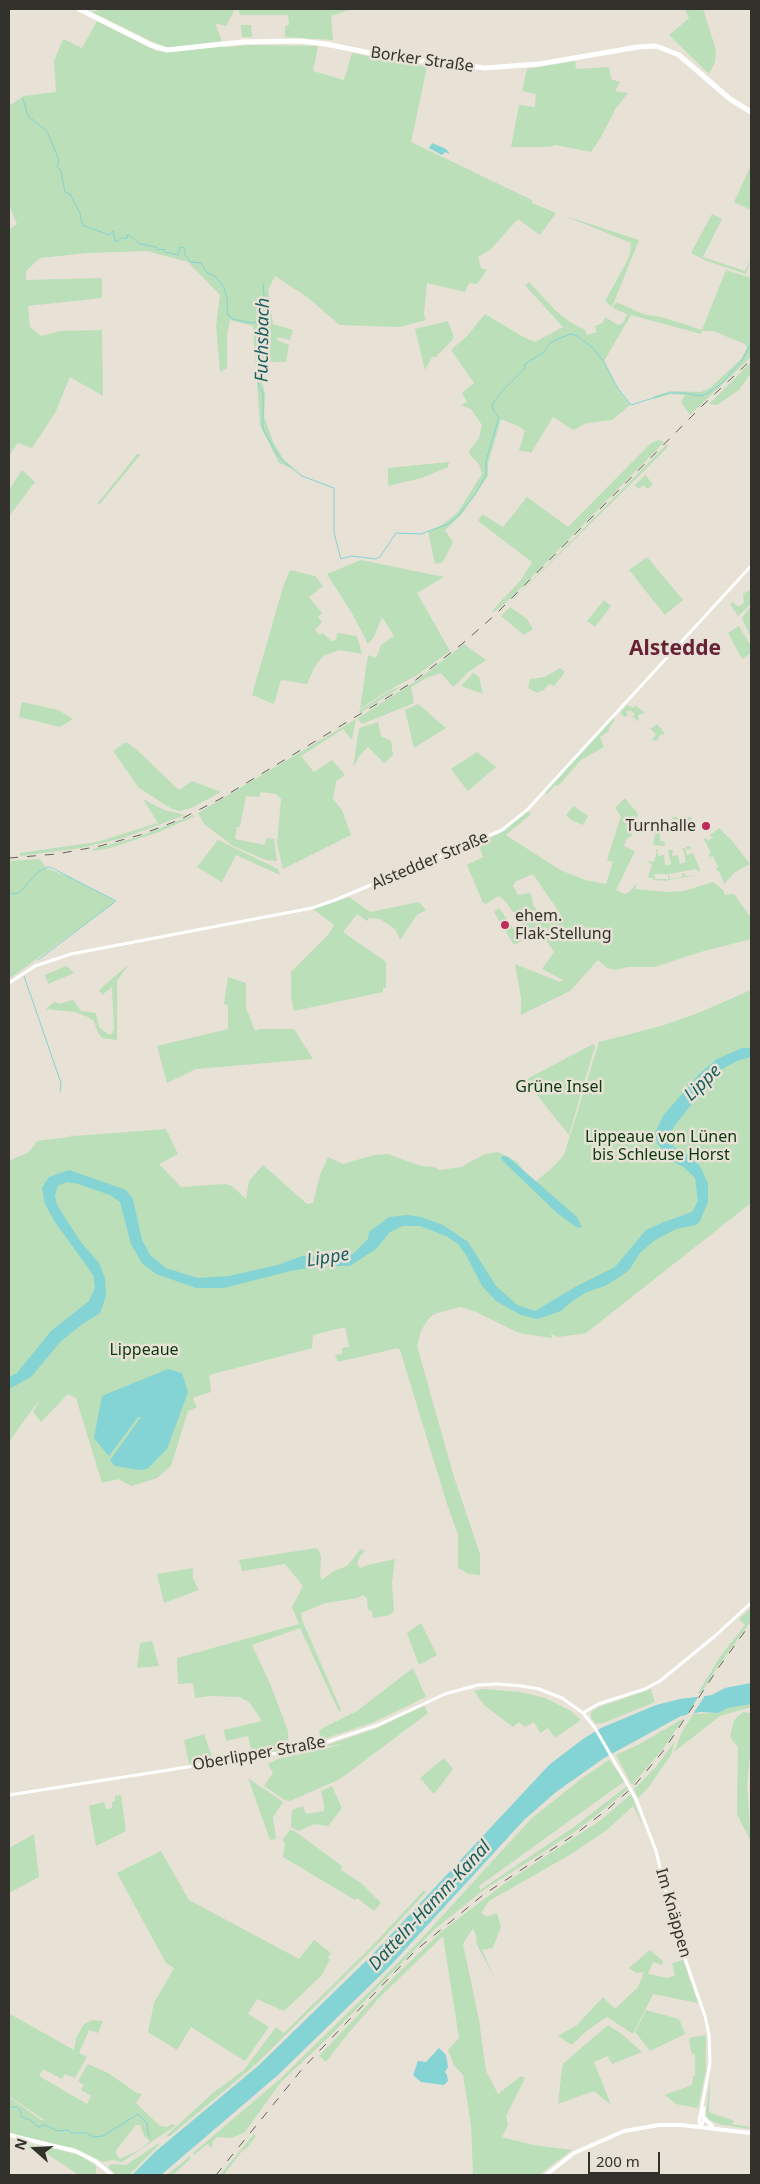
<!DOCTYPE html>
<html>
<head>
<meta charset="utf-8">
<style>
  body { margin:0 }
  #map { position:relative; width:760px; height:2184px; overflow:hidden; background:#e7e2d5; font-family:"Noto Sans",sans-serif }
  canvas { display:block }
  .frame { position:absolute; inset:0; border:10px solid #33312c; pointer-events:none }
  .north { position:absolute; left:10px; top:2124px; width:50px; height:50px; -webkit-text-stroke:4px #e7e2d5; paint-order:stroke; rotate:289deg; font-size:14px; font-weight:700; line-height:20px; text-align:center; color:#33312c }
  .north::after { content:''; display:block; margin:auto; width:18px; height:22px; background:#33312c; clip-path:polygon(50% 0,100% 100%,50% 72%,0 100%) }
  .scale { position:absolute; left:588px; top:2152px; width:72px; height:22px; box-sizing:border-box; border:2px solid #33312c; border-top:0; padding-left:6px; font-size:15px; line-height:18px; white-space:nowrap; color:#33312c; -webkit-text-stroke:4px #e7e2d5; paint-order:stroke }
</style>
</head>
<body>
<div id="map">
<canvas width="760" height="2184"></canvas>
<div class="frame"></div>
<div class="north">N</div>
<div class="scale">200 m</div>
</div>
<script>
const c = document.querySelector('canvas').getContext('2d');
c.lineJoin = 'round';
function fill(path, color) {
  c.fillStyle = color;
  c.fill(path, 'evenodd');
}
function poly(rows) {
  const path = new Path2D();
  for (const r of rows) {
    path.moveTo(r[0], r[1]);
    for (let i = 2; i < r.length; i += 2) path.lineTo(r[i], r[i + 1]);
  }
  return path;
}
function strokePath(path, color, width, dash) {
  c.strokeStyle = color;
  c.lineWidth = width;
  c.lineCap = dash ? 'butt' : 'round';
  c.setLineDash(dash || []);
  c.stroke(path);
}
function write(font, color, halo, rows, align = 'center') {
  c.font = font + ' "Noto Sans",sans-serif';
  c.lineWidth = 5;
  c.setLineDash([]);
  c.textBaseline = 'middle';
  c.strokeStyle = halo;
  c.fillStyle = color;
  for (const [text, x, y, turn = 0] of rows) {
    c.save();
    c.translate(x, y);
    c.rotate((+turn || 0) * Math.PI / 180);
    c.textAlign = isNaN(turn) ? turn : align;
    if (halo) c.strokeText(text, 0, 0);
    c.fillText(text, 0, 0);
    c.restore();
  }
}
const green = poly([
  [101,9,235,9,226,26,215,23,222,41,169,48,157,44,92,12],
  [238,9,352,9,331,16,333,40,285,37,285,26,289,25,288,15,240,15],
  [685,9,703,9,716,50,715,62,709,74,669,35,689,18],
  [97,21,156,51,173,52,216,46,229,47,248,45,318,46,313,71,344,80,352,53,427,67,411,142,532,200,532,203,556,213,540,235,518,219,490,250,478,257,481,268,487,270,477,284,469,283,465,292,427,283,424,314,426,320,399,327,340,325,307,297,275,276,268,290,273,324,293,330,290,340,277,337,277,340,289,345,286,362,269,362,264,364,262,381,265,394,264,416,273,442,284,460,296,470,279,463,260,425,253,326,230,320,227,335,227,368,220,372,216,326,220,295,188,262,147,251,88,253,40,258,26,271,26,280,102,278,102,298,28,306,30,327,41,336,60,331,102,330,103,396,70,377,55,413,32,448,18,443,9,455,9,230,17,224,9,205,9,106,24,96,56,92,54,61,63,39,82,48],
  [241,25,251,25,252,37,242,37],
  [575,61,576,69,609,67,611,79,620,82,615,91,628,93,616,108,601,137,591,152,556,145,549,147,511,147,519,105,535,107,536,94,522,91,527,69],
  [751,165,751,210,734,202],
  [712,214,722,219,703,257,745,271,751,258,746,274,707,261,691,253],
  [565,216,639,240,612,307,605,301,626,263,630,254,631,243],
  [726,270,751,278,751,357,690,415,681,402,685,395,671,394,654,399,652,397,671,391,701,392,710,388,741,359,747,348,745,344,713,331,702,331,701,334,631,315,604,361,618,389,630,405,612,420,587,423,573,430,553,417,531,453,519,450,525,431,520,427,501,419,488,464,488,476,461,515,445,530,453,542,443,562,435,564,428,531,442,525,458,512,482,474,479,464,470,455,469,451,479,438,482,425,471,409,461,405,467,402,462,393,474,383,451,350,467,336,485,314,525,338,535,342,563,327,525,285,529,282,556,311,570,322,585,330,587,335,597,332,595,326,603,323,605,317,618,325,623,323,627,314,613,308,616,302,643,314,665,318,702,330],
  [448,321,454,338,436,357,432,357,425,370,415,329],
  [751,362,751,373,739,390,717,405,709,404],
  [659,440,664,442,523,586,501,607,493,612,492,611,521,580,532,562,478,521,482,514,503,527,527,497,568,527,651,443],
  [667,444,668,446,665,450,497,616],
  [137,454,141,454,100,504,97,504],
  [449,462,448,467,422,478,388,486,388,468],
  [22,470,35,482,10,515,9,490],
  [645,475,653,484,648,489,644,485,638,489,635,485],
  [647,557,683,600,665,615,629,570],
  [361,560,444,577,417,593,450,651,417,675,387,691,360,709,368,655,376,658,381,645,394,636,382,617,374,637,368,644,353,615,327,574],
  [290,570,315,576,323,586,309,597,322,613,318,617,322,622,315,630,320,635,323,633,331,641,336,640,337,633,357,636,362,654,339,650,323,656,314,668,307,684,281,680,274,704,252,695,283,587],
  [750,590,751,604,738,616,730,604,732,602,739,607,744,602,743,594],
  [604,600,611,606,595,627,587,621],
  [751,606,751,638,742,618],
  [510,607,527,619,533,629,524,635,501,616],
  [739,626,751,646,751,653,742,659,728,633],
  [464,644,486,660,467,673,459,682,453,687,441,673,426,678,411,687,414,703,362,724,360,722,358,718,416,681],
  [560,668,565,672,554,686,549,684,543,691,541,690,538,693,528,688,530,679,545,677],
  [473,673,479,677,483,694,461,686],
  [402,686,360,713,359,711,389,691],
  [22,702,58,710,73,719,60,727,19,717],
  [418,704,446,728,414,748,405,710],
  [633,704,645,713,638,715,639,720,637,721,634,717,631,718,635,714,630,710,626,712,628,714,627,716,624,717,620,713,627,705,633,708,635,706],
  [612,717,615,720,609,728,609,731,600,737,604,747,581,760,558,786,555,785,547,794,544,791],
  [356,719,352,740,343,729,301,756,314,772,332,760,345,775,336,781,333,799,342,810,351,835,283,869,277,844,281,799,276,794,261,792,259,797,246,796,240,827,237,827,235,839,265,845,266,838,274,839,277,861,266,860,233,846,204,824,198,813],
  [378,722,381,736,391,741,393,755,384,763,368,747,360,755,353,768,359,728],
  [657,724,665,733,663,735,661,734,658,738,659,739,655,741,649,738,653,739,656,734,650,729],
  [124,743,128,743,137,750,179,790,192,781,221,792,193,807,180,811,172,809,139,788,113,751],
  [477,752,496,767,468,791,451,769],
  [625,798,638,814,631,837,627,838,624,846,635,851,616,890,625,894,629,892,638,882,635,889,668,892,684,891,713,882,723,890,725,895,734,894,751,918,751,939,704,951,654,967,628,967,615,970,607,968,598,960,570,991,521,1015,521,998,515,964,560,982,563,980,542,969,554,952,541,933,534,938,503,899,498,896,486,904,483,903,467,865,483,857,479,844,505,830,527,810,531,814,506,835,560,870,585,880,606,884,613,862,607,860,621,816,615,808],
  [533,874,561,915,555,922,546,921,533,905,531,893,518,895,513,886,515,882],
  [143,799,164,810,185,815,123,838,81,848,20,856,20,853,97,842,158,823],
  [574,806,588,816,583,825,571,820,566,815],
  [193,815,195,816,159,832,110,848,93,851,93,849,135,838],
  [672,817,692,817,692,826,673,827],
  [657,824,660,824,660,841,664,841,665,846,653,845],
  [719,828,732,841,750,864,735,872,724,884,719,871,717,871,716,869,718,867,713,856,710,857,709,854,711,853,704,839,706,838,708,841,713,837,709,836],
  [218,840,278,869,280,875,236,855,222,882,197,867],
  [690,846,700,870,699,872,696,869,669,874,669,877,671,879,682,877,682,874,684,873,685,876,698,875,668,880,668,874,654,874,655,879,667,879,667,881,653,880,653,878,644,877,648,877,652,865,647,861,654,862,657,852,655,849,659,850,658,850,658,856,664,855,665,865,668,865,671,864,668,850,673,850,672,856,678,855,680,864,686,862,683,849,681,848,685,848,687,855,693,853,691,848,687,850,686,847],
  [40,859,46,868,69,877,113,900,114,903,9,979,9,861],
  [349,897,370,912,419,902,426,910,417,915,400,940,395,929,380,919,369,918,367,921,357,914,343,932,386,962,386,988,383,988,383,992,294,1011,291,997,291,972,328,935,334,925,313,909],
  [499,908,522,941,514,945,494,912],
  [129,964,117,981,117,1040,102,1038,98,1033,94,1021,88,1017,75,1012,46,1009,54,1002,59,1004,73,1000,81,1011,96,1013,99,1027,108,1034,112,1034,114,1029,112,987,102,995,99,990],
  [66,966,74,973,48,984,45,975],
  [228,977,246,983,246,1008,255,1031,260,1029,294,1029,313,1059,196,1069,167,1083,157,1046,228,1029,228,1005,224,1004],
  [751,990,751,1203,586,1333,559,1337,551,1334,552,1338,519,1333,476,1312,460,1307,434,1314,428,1319,421,1331,417,1346,454,1477,480,1554,480,1575,469,1574,458,1568,458,1535,447,1504,400,1350,398,1348,338,1362,335,1355,342,1354,342,1348,349,1347,345,1327,313,1335,312,1348,309,1349,209,1375,211,1392,194,1397,193,1399,197,1407,188,1411,171,1466,157,1478,132,1486,118,1479,102,1483,76,1398,68,1394,41,1422,33,1412,39,1400,9,1442,9,1161,29,1152,37,1141,70,1137,71,1135,76,1136,166,1129,178,1154,159,1164,181,1187,225,1184,232,1186,246,1199,249,1181,263,1165,307,1204,313,1203,320,1175,328,1157,343,1164,374,1155,388,1154,421,1166,434,1167,440,1170,461,1167,485,1154,498,1152,516,1161,534,1183,553,1167,564,1155,599,1042,661,1026,696,1014],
  [593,1044,595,1046,569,1135,525,1080],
  [317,1548,321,1556,320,1576,322,1580,334,1571,347,1566,361,1549,365,1551,360,1556,357,1564,361,1569,364,1566,395,1559,392,1583,394,1611,390,1615,373,1618,372,1611,368,1610,367,1598,363,1595,358,1598,325,1603,301,1613,302,1620,341,1710,339,1712,300,1628,252,1645,271,1686,288,1731,289,1750,229,1758,229,1755,251,1749,248,1736,226,1741,224,1730,262,1721,249,1702,239,1697,211,1696,195,1698,193,1683,178,1684,177,1658,299,1624,292,1607,303,1586,285,1564,242,1571,239,1560],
  [193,1568,193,1579,199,1590,164,1603,157,1574],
  [751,1608,751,1621,717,1668,701,1693,698,1693,720,1657,745,1625,739,1619],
  [421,1623,437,1655,419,1665,407,1633],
  [152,1641,159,1666,137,1668,140,1643],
  [413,1668,426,1697,374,1722,321,1740,319,1730,357,1711],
  [483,1689,520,1692,545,1698,571,1711,581,1720,555,1738,548,1728,540,1733,534,1722,525,1727,519,1722,513,1727,484,1705,474,1691],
  [651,1689,655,1702,603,1723,596,1724,591,1718,591,1712,599,1707],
  [751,1704,751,1707,720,1716,674,1752,682,1732,693,1714,718,1713,728,1708],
  [424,1706,428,1713,340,1779,290,1801,285,1800,264,1786,273,1773,268,1764,278,1759,345,1744,321,1747,375,1729],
  [743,1712,751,1713,751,1744,747,1785,751,1842,737,1814,738,1747,730,1737,734,1720],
  [684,1718,662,1750,632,1785,616,1755,638,1745],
  [204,1734,213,1760,189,1764,184,1740],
  [675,1741,671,1755,648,1788,638,1798,634,1789,655,1768],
  [444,1758,453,1769,434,1794,420,1778],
  [609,1760,625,1781,479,1886,480,1890,574,1827,627,1786,628,1789,618,1798,576,1831,481,1892,435,1929,332,2034,281,2082,244,2133,231,2138,217,2137,213,2141,212,2148,207,2144,194,2155,193,2153,279,2080,371,1990,423,1937,532,1818,581,1779],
  [248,1778,283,1802,273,1817,276,1839,270,1840],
  [332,1786,342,1808,328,1826,314,1824,299,1831,291,1827,292,1810,303,1806,306,1814,324,1811,324,1805,321,1791],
  [631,1794,643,1826,633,1806,608,1829,573,1853,489,1901,481,1913,487,1917,497,1913,501,1927,493,1948,482,1950,496,1981,476,1943,477,1939,473,1928,463,1944,479,2020,486,2071,498,2094,521,2076,525,2078,506,2116,508,2125,502,2137,533,2145,572,2150,539,2175,473,2175,471,2125,463,2075,454,2065,448,2050,459,2038,443,1936,380,1997,345,2037,326,2062,319,2056,397,1974,442,1931,508,1881,601,1820],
  [121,1795,126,1831,96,1846,89,1806,104,1802,106,1809,112,1808,112,1802,115,1801,115,1796],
  [290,1830,293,1830,342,1866,341,1870,361,1883,381,1903,374,1911,357,1898,355,1900,283,1857,285,1843,282,1840],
  [34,1834,39,1877,9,1893,9,1848],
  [161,1851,189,1900,299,1959,314,1940,331,1953,328,1957,330,1959,322,1975,284,2011,257,1999,248,2014,269,2027,245,2061,191,2027,177,2050,148,2032,154,2003,174,1968,166,1963,117,1873],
  [424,1890,426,1892,376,1946,255,2065,252,2063,254,2066,170,2136,165,2137,214,2092,244,2070,276,2027,284,2033,374,1944],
  [650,1950,663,1961,662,1965,653,1962,648,1974,668,1978,675,1975,672,1963,683,1960,698,2003,653,1994,633,2034,607,2017,585,2032,572,2045,558,2036,577,2025,603,1997,615,2009,638,1987,644,1972,637,1973,629,1968],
  [646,2010,679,2019,685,2034,650,2051,635,2032],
  [10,2014,74,2050,76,2038,84,2024,93,2020,103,2021,98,2033,89,2030,79,2053,87,2057,75,2078,65,2074,62,2079,43,2069,39,2076,87,2104,91,2096,81,2090,84,2085,78,2081,88,2064,108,2073,137,2093,142,2094,136,2103,160,2126,167,2127,173,2124,175,2126,122,2162,112,2160,103,2162,74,2148,35,2141,9,2132,9,2097,41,2120,44,2120,9,2096],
  [136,2125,140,2125,144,2136,150,2141,141,2149,120,2159,116,2154,117,2149],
  [608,2025,623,2035,642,2052,612,2064,608,2056,594,2062,611,2105,594,2091,558,2104,562,2068,564,2063],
  [706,2035,706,2070,698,2108,676,2104,665,2095,692,2085,693,2076,695,2076,695,2055,691,2052,689,2038],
  [710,2078,709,2112,734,2121,732,2124,750,2127,749,2129,719,2124,707,2119,706,2112],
  [254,2134,256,2136,247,2148,242,2151,224,2175,220,2175],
  [159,2143,159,2145,129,2175,116,2175,108,2167,111,2164,126,2165],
  [28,2145,51,2148,80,2155,96,2166,96,2175,79,2175,46,2153,48,2151,31,2149],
  [190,2156,191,2158,173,2175,167,2175]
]);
const water = poly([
  [432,143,446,149,450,154,445,152,442,155,429,148],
  [742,1048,751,1048,751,1057,737,1061,718,1071,675,1125,669,1136,674,1147,690,1156,700,1166,708,1184,708,1202,700,1221,696,1225,676,1229,655,1240,640,1253,629,1270,621,1276,605,1286,587,1292,571,1302,561,1311,538,1319,521,1315,496,1301,482,1286,466,1255,458,1244,446,1236,420,1226,403,1226,390,1232,376,1249,350,1266,322,1266,290,1271,224,1288,196,1288,156,1274,142,1263,131,1244,120,1202,110,1195,78,1184,67,1182,58,1186,55,1195,57,1205,80,1241,99,1263,105,1278,106,1296,100,1313,81,1325,61,1341,31,1377,9,1389,9,1377,17,1373,51,1331,89,1301,95,1288,93,1275,55,1222,45,1204,42,1188,49,1177,69,1170,126,1190,133,1199,142,1240,150,1255,166,1268,198,1278,229,1276,278,1265,302,1256,336,1257,353,1254,368,1239,369,1232,389,1217,408,1215,421,1217,443,1225,468,1242,496,1286,517,1305,535,1311,577,1286,615,1267,646,1230,664,1222,692,1212,698,1201,695,1178,685,1168,669,1159,657,1143,655,1133,663,1116,699,1074,717,1059],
  [504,1156,508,1157,577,1217,582,1228,576,1227,557,1213,503,1161,501,1157],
  [168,1369,182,1373,188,1392,167,1449,147,1469,139,1470,115,1466,110,1460,141,1417,138,1417,109,1456,94,1438,102,1396],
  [751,1683,751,1704,728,1708,718,1713,700,1712,681,1716,604,1758,556,1792,524,1820,391,1965,278,2075,161,2175,132,2175,156,2151,258,2066,370,1957,549,1765,583,1739,601,1728,656,1705,680,1699,712,1695,725,1688],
  [439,2048,446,2055,448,2067,445,2072,447,2075,448,2081,444,2085,421,2082,413,2075,418,2061,426,2062]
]);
const pier = poly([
  [700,1694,706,1694,691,1717,685,1718]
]);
const stream = poly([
  [23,99,28,116,47,131,59,160,57,166,61,172,65,192,70,194,80,213,82,225,109,235,113,231,115,241,118,241,121,238,127,238,128,234,140,244,156,247,158,250,164,249,165,252,178,255,180,247,185,248,185,255,191,262,201,263,207,273,215,276,224,287,227,298,228,315,233,319,246,322,254,323,257,321,265,327],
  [263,284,267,330,260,346,259,386,263,393,263,429,277,454,285,463,302,476,334,488,334,533,341,559,351,556,376,559,380,557,396,533,421,534,448,524,457,517,475,495,486,475,486,461,499,417,494,411,492,405,503,390,524,369,525,364,544,352,550,343,557,339,571,334,577,336,592,347,604,362,617,387,631,405,669,393,683,393,701,396,708,393,722,383,743,359,751,343],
  [9,893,14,894,20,892,37,873,47,867,50,867,116,901,38,960],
  [24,976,61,1083,60,1092],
  [9,2107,16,2107,20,2110,22,2117,30,2120,38,2127,45,2125,58,2131,68,2130,71,2133,86,2133,94,2137,103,2136,138,2114,147,2123,148,2133,150,2137]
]);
const tertiary = poly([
  [9,983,35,966,71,954,312,908,335,900,502,830,527,810,751,566],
  [583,1713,598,1704,645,1689,660,1681,715,1636,751,1603],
  [9,1795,277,1753,321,1744,378,1725,445,1694,478,1685,497,1684,522,1686,539,1689,562,1698,583,1713,595,1728,636,1799,656,1851,675,1930,705,2016,709,2035,710,2063,699,2122,701,2126],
  [701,2126,703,2122,704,2108]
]);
const secondary = poly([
  [704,2118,712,2126],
  [9,2135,75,2151,95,2161,112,2175],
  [546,2175,574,2153,624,2131,659,2125,681,2125,751,2133]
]);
const primary = poly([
  [79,9,151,45,167,50,242,42,299,41,326,44,395,58,485,68,539,64,638,47,656,46,679,55,730,99,751,112]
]);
const rail = poly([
  [9,858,57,854,100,846,140,835,179,820,220,799,413,682,462,644,495,615,703,405,751,360],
  [216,2175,303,2068,415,1951,483,1895,577,1833,609,1808,634,1786,664,1750,719,1667,751,1623]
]);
const markers = [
  [706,826,5,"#bb2c5a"],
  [505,925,5,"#bb2c5a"]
];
const streetNames = [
  ["Borker Straße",422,60,8],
  ["Alstedder Straße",430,861,-23],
  ["Oberlipper Straße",259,1754,-10],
  ["Im Knäppen",673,1913,74]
];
const poiNames = [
  ["Turnhalle",696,826],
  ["ehem.",515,916,"left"],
  ["Flak-Stellung",515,934,"left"]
];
const parkNames = [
  ["Grüne Insel",559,1087],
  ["Lippeaue von Lünen",661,1137],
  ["bis Schleuse Horst",661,1155],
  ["Lippeaue",144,1350]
];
const waterNames = [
  ["Fuchsbach",263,340,-89],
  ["Lippe",703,1083,-44],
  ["Lippe",328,1258,-9],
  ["Datteln-Hamm-Kanal",430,1906,-47]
];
const districtNames = [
  ["Alstedde",675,649]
];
fill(green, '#badfb9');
fill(water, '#84d3d5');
fill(pier, '#e7e2d5');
strokePath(stream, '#84d3d5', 1);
strokePath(tertiary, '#fff', 3);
strokePath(secondary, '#fff', 4);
strokePath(primary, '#fff', 5);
strokePath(rail, '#636059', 1, [9, 9]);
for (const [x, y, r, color] of markers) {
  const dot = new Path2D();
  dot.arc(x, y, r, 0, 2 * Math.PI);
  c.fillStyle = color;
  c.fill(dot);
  strokePath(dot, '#e7e2d5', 2);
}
write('16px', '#33312c', '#e7e2d5', streetNames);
write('16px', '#33312c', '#e7e2d5', poiNames, 'right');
write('16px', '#09380c', '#e7e2d5', parkNames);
write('italic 18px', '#1b5e60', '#e7e2d5', waterNames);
write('bold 21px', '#672235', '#e7e2d5', districtNames);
</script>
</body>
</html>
